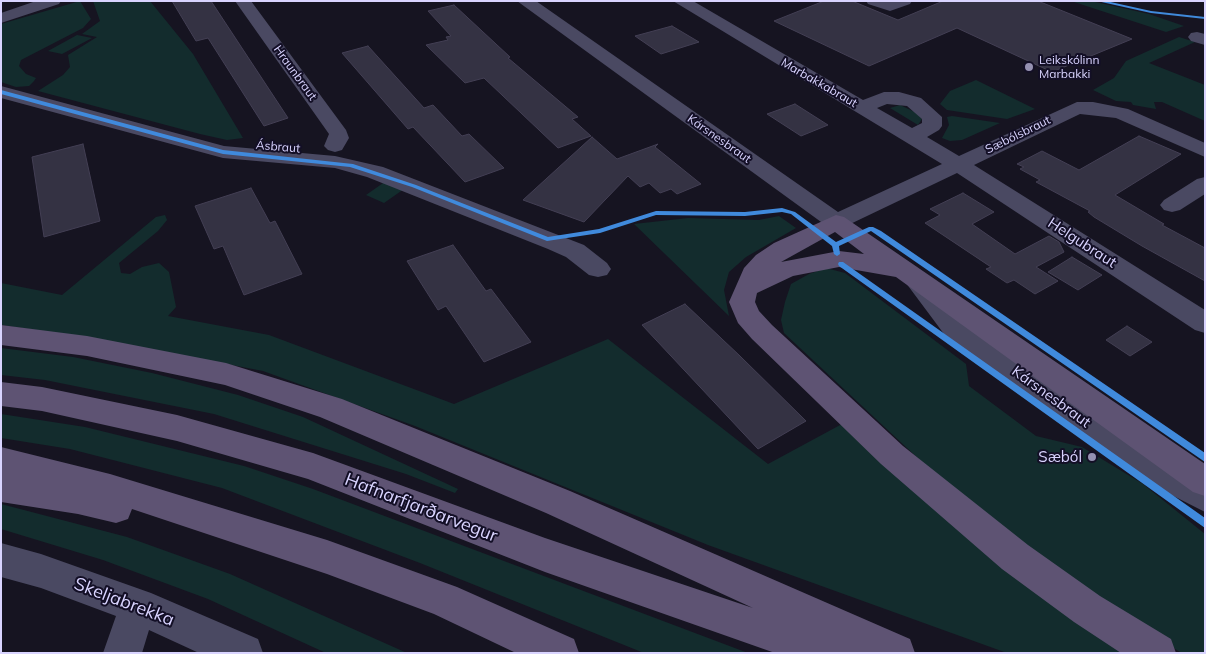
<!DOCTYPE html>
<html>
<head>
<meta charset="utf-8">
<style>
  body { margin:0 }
  #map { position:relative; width:1206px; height:654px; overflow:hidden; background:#161421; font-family:Mulish,sans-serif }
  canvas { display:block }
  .frame { position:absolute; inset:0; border:2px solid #d9d4ff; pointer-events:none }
</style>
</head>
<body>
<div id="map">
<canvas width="1206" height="654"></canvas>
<div class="frame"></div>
</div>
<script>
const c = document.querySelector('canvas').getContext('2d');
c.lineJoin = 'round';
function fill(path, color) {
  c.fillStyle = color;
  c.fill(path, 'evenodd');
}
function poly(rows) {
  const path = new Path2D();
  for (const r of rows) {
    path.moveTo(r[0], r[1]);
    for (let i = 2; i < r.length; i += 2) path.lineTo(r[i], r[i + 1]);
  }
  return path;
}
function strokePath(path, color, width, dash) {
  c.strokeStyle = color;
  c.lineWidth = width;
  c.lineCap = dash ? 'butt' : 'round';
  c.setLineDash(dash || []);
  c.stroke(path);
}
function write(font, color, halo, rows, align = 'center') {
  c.font = font + ' Mulish,sans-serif';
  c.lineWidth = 4;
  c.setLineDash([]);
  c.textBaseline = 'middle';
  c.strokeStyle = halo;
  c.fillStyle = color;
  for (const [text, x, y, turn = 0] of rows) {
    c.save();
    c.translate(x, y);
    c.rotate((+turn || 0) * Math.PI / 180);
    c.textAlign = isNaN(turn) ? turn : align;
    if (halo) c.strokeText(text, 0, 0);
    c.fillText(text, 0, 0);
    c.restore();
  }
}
const green = poly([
  [80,1,91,19,83,28,21,60,19,66,26,74,36,78,34,81,29,86,16,87,1,82,1,24],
  [93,1,150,1,193,54,243,138,227,140,200,134,38,91,63,75,70,67,68,55,97,37,82,34,100,21],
  [1071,1,1091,1,1149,14,1184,26,1166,32],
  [77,35,92,38,62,54,48,51],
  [1179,37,1195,42,1149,63,1205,85,1205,121,1162,102,1154,102,1156,109,1133,105,1131,102,1116,101,1093,90,1114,78,1126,61],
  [976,80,1035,109,1007,119,947,110,940,104,950,91],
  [900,105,917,113,922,119,918,125,890,108],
  [952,116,1000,123,962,140,950,141,942,138,949,125,947,117],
  [386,181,404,189,384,203,366,195],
  [165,215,167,220,158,231,119,263,121,273,130,274,142,267,159,263,169,272,176,307,168,316,269,335,454,404,608,339,768,464,842,424,1129,653,1007,653,708,545,415,426,263,371,97,339,1,325,1,283,62,295,156,217],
  [779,216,796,228,746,257,729,272,724,290,729,316,634,224,688,218,759,220],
  [826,268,845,273,966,364,969,386,1036,436,1082,447,1143,484,1205,534,1205,653,1182,653,1130,623,968,505,784,333,781,320,785,302,791,284,809,274],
  [1,348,73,357,152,373,238,395,303,417,458,489,455,493,406,474,214,414,45,380,1,375],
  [1,414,85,427,244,466,313,489,748,653,644,653,420,563,222,488,70,449,1,438],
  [1,504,127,537,230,574,407,653,326,653,208,599,103,560,1,529]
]);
const building = poly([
  [172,1,211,1,288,118,264,126,208,38,196,41,172,1],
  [824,1,852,1,898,20,943,1,1038,1,1132,39,1052,72,957,28,869,66,774,21,824,1],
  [454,5,510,57,508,58,578,117,572,119,591,136,558,148,484,78,465,83,426,45,448,40,446,37,451,36,428,11,454,5],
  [672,26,699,42,661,54,635,36,672,26],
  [368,46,424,108,433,105,462,136,469,134,504,168,465,182,413,127,408,129,342,53,368,46],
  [795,104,828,125,801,136,767,114,795,104],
  [1139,136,1181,154,1115,195,1164,224,1162,225,1205,248,1205,281,1142,246,1094,217,1088,212,1090,211,1036,182,1040,180,1020,169,1024,167,1017,164,1042,151,1079,170,1139,136],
  [592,137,617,159,658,144,655,147,701,184,677,194,671,189,660,193,649,183,640,187,628,176,584,222,523,200,592,137],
  [83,144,100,221,44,237,32,157,83,144],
  [251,188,270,223,275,221,302,274,244,295,223,246,214,249,195,206,251,188],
  [963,193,994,212,972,224,1015,254,1049,236,1059,242,1064,252,1036,267,1058,281,1035,294,1014,280,1007,283,986,269,991,267,925,223,940,215,930,209,963,193],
  [453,245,486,291,491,289,531,342,484,362,446,306,438,310,407,261,453,245],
  [1072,257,1102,275,1078,290,1048,272,1072,257],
  [685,304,740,356,806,421,758,449,642,325,685,304],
  [1127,326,1152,342,1130,356,1106,340,1127,326]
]);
const minor = poly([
  [36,1,61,1,59,4,1,23,1,13,36,1],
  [235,1,251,1,346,130,349,138,342,150,335,152,328,150,324,146,329,134,235,1],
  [517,1,536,1,838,212,942,164,673,1,693,1,863,100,884,92,899,92,921,98,942,117,942,126,939,130,927,137,959,156,1077,102,1093,102,1128,109,1205,143,1205,157,1116,118,1080,114,974,165,1205,310,1205,333,1195,330,957,173,844,227,836,229,828,227,517,1],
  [887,104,907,106,922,119,922,123,912,128,877,108,887,104],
  [866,1,912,1,910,4,890,11,868,4,866,1],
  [1197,32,1205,34,1205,45,1191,41,1188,37,1191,33,1197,32],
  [1,86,224,146,335,156,383,167,584,245,607,263,611,269,607,275,598,277,589,275,566,257,548,249,367,177,335,168,223,158,1,98,1,86],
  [1205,177,1205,194,1180,210,1172,212,1164,210,1160,205,1164,200,1197,179,1205,177],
  [916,270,925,273,964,320,1158,457,1205,481,1205,512,1136,477,944,334,903,279,907,273,916,270],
  [1,543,41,554,151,593,258,639,263,653,199,653,149,630,142,653,103,653,116,616,41,588,1,577,1,543]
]);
const major = poly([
  [836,215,844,217,1205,464,1205,496,1193,492,896,277,839,267,793,276,757,293,755,302,759,311,772,325,903,446,1028,545,1100,596,1171,639,1176,653,1121,653,1074,622,1002,569,881,464,752,339,738,323,729,302,744,268,756,255,774,243,836,215],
  [835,232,864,254,839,251,781,262,835,232],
  [1,325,87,336,226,363,342,399,570,491,910,639,915,653,775,653,545,572,308,479,177,441,42,411,1,406,1,382,42,387,177,415,313,453,545,538,753,608,546,513,320,417,225,385,87,356,1,345,1,325],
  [1,447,110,474,327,540,457,587,574,639,579,653,516,653,434,614,327,574,132,509,128,519,116,523,78,514,1,502,1,447]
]);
const cycleway = poly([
  [1097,1,1106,1,1151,11,1205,17,1205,19,1151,13,1097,1],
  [1,90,223,150,353,164,416,185,548,237,599,229,656,211,745,212,782,208,795,212,836,242,869,227,873,227,881,231,1205,453,1205,462,871,231,839,246,840,254,837,256,834,254,832,246,791,214,782,212,745,216,656,215,600,233,547,241,412,187,350,167,223,154,1,94,1,90],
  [839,262,843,262,1205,518,1205,528,839,266,838,264,839,262]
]);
const markers = [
  [1029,67,5,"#9591b1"],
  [1092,457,5,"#9591b1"]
];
const farPoinames = [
  ["Leikskólinn",1039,60],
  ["Marbakki",1039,74]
];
const farStreetnames = [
  ["Hraunbraut",295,73,54],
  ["Marbakkabraut",819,83,30],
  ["Sæbólsbraut",1018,135,-26],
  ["Kársnesbraut",719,139,35],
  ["Ásbraut",278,147,5]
];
const streetNames = [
  ["Helgubraut",1082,243,33],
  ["Kársnesbraut",1051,397,36]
];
const poiNames = [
  ["Sæból",1082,457]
];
const nearStreetnames = [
  ["Hafnarfjarðarvegur",421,508,21],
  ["Skeljabrekka",124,602,21]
];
fill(green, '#132c2d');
fill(building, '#343243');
strokePath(building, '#433f54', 1);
fill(minor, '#4a4962');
fill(major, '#5e5373');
fill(cycleway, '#408adc');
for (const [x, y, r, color] of markers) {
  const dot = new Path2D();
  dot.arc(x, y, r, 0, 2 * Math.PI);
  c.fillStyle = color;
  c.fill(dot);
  strokePath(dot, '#130f26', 2);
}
write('12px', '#d9d4ff', '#130f26', farPoinames, 'left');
write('12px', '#d9d4ff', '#130f26', farStreetnames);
write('15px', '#d9d4ff', '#130f26', streetNames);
write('15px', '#d9d4ff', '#130f26', poiNames, 'right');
write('18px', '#d9d4ff', '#130f26', nearStreetnames);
</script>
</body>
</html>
